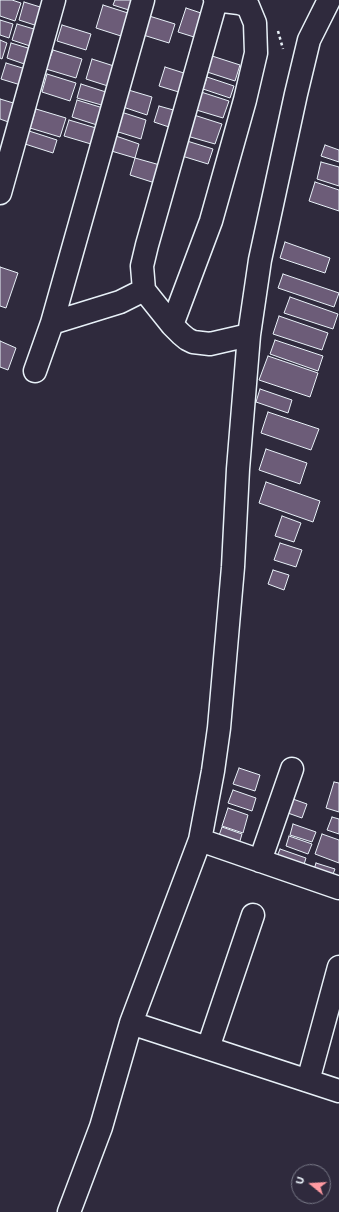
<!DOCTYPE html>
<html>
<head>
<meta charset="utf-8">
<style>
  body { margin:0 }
  #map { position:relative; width:339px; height:1212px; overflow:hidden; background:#2f2a3d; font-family:Itim,sans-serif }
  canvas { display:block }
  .north { position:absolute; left:291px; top:1164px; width:40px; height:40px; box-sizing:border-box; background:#2f2a3d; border:1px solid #797a88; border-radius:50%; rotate:288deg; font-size:11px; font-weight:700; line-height:16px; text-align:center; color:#e8f1f8 }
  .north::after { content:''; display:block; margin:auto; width:14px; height:18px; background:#ff9aa2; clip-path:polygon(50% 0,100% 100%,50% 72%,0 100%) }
</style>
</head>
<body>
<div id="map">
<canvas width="339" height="1212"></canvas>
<div class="north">U</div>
</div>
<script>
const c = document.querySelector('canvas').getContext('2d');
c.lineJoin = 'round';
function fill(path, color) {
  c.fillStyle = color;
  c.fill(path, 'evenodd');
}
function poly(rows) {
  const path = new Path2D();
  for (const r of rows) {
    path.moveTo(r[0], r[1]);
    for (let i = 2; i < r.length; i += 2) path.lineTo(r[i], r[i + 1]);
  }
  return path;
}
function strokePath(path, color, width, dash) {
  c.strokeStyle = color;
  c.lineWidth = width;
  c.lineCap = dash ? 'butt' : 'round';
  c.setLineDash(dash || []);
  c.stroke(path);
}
const building = poly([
  [0,0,12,0,21,3,15,21,0,16,0,0],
  [115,0,139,0,135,12,113,5,115,0],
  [24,2,50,10,44,28,19,20,24,2],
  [103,5,131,14,124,37,96,28,103,5],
  [186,8,201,13,194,37,178,32,186,8],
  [146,15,175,24,169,43,140,34,146,15],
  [0,20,13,24,9,38,0,35,0,20],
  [17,24,44,32,39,49,12,40,17,24],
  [62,25,91,34,86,50,57,41,62,25],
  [0,40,7,43,2,59,0,58,0,40],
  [11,43,38,51,33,67,7,58,11,43],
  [53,50,82,59,76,78,46,69,53,50],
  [209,55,240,65,235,81,204,71,209,55],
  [92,59,117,67,111,87,86,79,92,59],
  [6,63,29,70,24,86,1,79,6,63],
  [165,67,187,74,182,93,159,86,165,67],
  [47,74,76,83,70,101,42,92,47,74],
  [207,77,234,86,230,98,203,89,207,77],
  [81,84,109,93,105,106,77,98,81,84],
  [125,89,152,97,147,115,120,106,125,89],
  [198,91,229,101,223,118,193,109,198,91],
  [0,99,20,105,14,124,0,119,0,99],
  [77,100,103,108,97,125,72,117,77,100],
  [159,106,177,111,172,128,154,122,159,106],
  [36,109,66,118,60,137,30,128,36,109],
  [118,111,146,120,141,139,112,130,118,111],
  [194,115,222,124,215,144,187,136,194,115],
  [69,120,96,128,91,144,64,136,69,120],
  [29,131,57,140,53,153,25,144,29,131],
  [113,135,139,144,135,158,108,150,113,135],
  [187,141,213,149,208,164,182,156,187,141],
  [325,145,339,150,339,162,321,156,325,145],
  [135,158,160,165,155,183,130,175,135,158],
  [321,162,339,167,339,186,317,179,321,162],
  [315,182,339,190,339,211,309,201,315,182],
  [285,242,330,258,325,273,280,258,285,242],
  [0,267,18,273,6,308,0,306,0,267],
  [283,274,339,293,334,307,278,288,283,274],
  [290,297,338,314,333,329,284,313,290,297],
  [279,316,328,333,322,350,273,334,279,316],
  [275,340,323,356,318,371,270,354,275,340],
  [0,341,16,348,8,370,0,367,0,341],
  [268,356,318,373,310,397,259,380,268,356],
  [260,389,292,400,288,413,256,402,260,389],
  [268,412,319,429,311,450,261,433,268,412],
  [266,449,307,463,300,484,259,470,266,449],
  [266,482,320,501,313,522,259,503,266,482],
  [282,516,301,523,294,542,275,536,282,516],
  [280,543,302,550,296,567,274,560,280,543],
  [273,570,289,575,284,590,268,584,273,570],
  [239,768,260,775,255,791,233,784,239,768],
  [334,782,339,783,339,812,326,808,334,782],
  [233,790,256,798,252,811,228,803,233,790],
  [290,798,307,804,302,818,285,812,290,798],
  [228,808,248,815,243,833,222,826,228,808],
  [332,817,339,819,339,834,327,830,332,817],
  [293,824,316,832,312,842,290,835,293,824],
  [222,827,242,834,237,851,216,844,222,827],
  [322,834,339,840,339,863,315,854,322,834],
  [289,836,312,844,308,854,286,846,289,836],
  [280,849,306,858,302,871,275,862,280,849],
  [316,863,335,869,330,882,312,876,316,863]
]);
const path = poly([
  [278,31,283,49]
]);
const street = poly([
  [215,0,239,3,248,6,255,23,256,53,245,100,211,221,172,325,181,334,187,339,193,342,210,344,249,335,260,260,296,94,309,40,329,0],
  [0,193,54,0],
  [52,323,120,302,144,290],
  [172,325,144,290,142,266,147,245,216,1],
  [35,371,52,323,143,0],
  [200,840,339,888],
  [260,861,292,769],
  [131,1023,339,1091],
  [208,1048,253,915],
  [308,1081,339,967],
  [69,1212,101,1127,131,1023,200,840,213,771,219,728,233,567,238,469,249,335]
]);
fill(building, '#6c5c78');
strokePath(building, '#e8f1f8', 1);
strokePath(street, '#e8f1f8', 25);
strokePath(path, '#e8f1f8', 2.5, [3, 3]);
strokePath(street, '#2f2a3d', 22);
</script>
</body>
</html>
